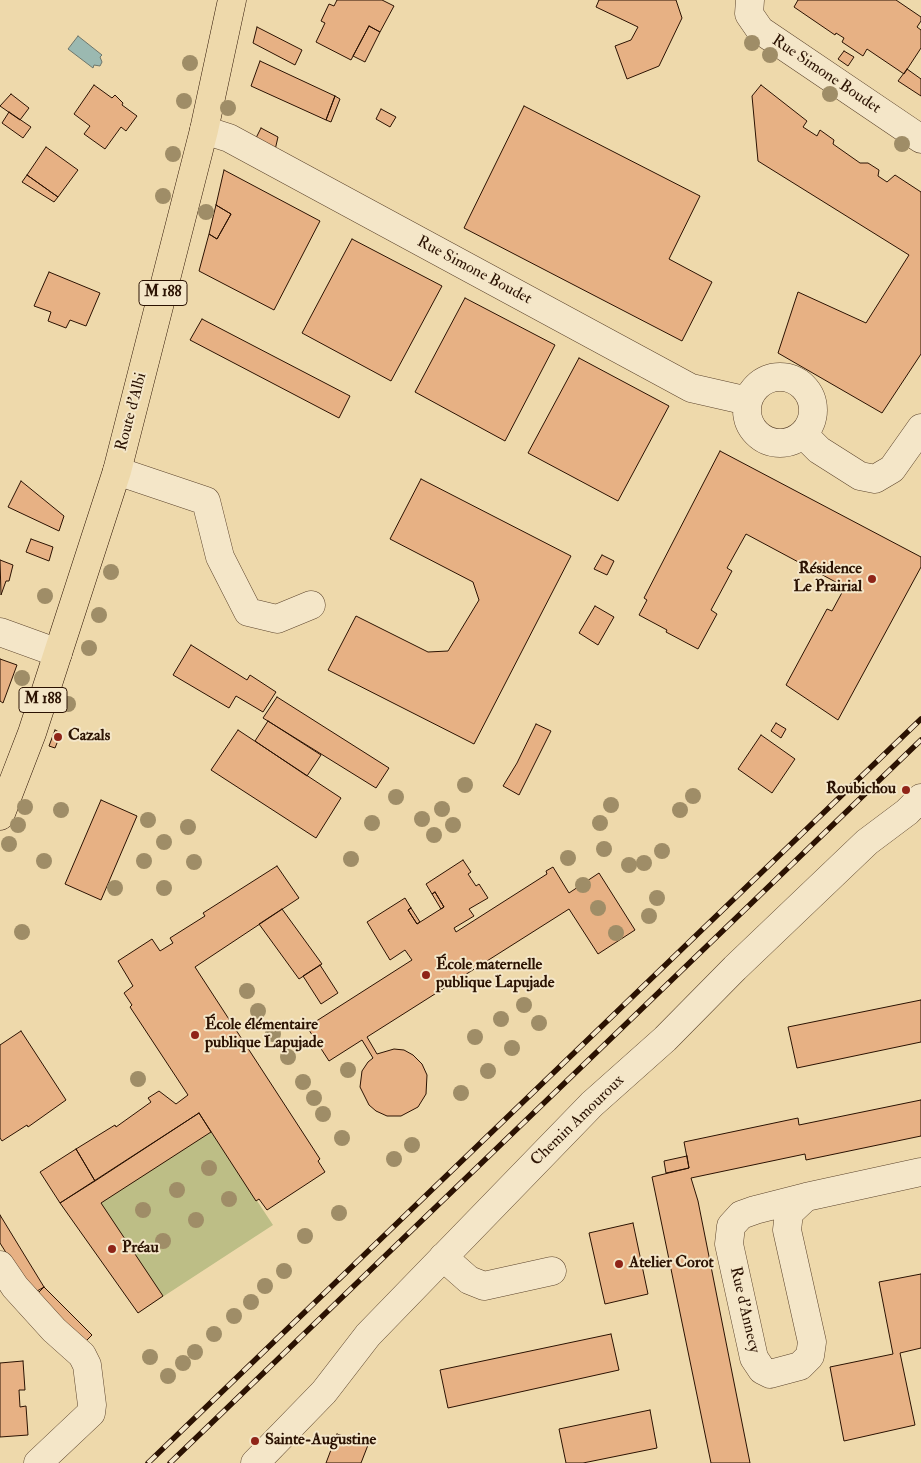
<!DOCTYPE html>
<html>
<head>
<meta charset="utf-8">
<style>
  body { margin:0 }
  canvas { display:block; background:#eed9ab }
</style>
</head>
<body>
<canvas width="921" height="1463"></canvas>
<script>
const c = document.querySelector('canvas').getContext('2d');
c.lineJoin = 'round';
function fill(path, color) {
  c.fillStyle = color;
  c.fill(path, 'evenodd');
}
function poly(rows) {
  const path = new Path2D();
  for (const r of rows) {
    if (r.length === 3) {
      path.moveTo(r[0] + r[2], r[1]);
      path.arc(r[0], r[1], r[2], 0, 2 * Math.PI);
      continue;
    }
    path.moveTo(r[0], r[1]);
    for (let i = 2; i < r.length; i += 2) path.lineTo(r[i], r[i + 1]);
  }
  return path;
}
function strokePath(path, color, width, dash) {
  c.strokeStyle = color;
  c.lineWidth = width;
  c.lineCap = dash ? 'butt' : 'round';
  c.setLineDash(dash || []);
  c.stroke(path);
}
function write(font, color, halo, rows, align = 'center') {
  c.font = font + ' "IM FELL Double Pica",serif';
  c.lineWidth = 4;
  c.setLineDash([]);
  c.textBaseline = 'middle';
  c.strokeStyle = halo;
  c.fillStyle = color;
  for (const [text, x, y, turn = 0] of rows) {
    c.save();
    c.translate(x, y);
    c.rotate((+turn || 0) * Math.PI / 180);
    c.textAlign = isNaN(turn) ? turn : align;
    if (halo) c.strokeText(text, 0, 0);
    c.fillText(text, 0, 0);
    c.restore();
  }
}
const green = poly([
  [199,1113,273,1225,138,1313,60,1203]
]);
const water = poly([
  [78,36,102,55,100,57,102,62,100,66,94,65,93,68,68,49,78,36]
]);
const building = poly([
  [337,0,382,0,394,6,380,32,369,26,351,60,316,42,325,23,321,21,329,4,334,6,337,0],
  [599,0,676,0,682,18,659,66,627,79,615,46,631,40,638,27,596,7,599,0],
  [798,0,896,0,921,17,921,21,917,27,921,30,921,48,904,74,867,49,863,56,842,42,844,38,836,33,835,35,794,7,798,0],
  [369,26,380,32,365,62,353,56,369,26],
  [257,27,302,50,295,65,253,43,257,27],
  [844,51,854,57,848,66,838,59,844,51],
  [260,61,335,96,326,120,251,86,260,61],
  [907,69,921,79,921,96,898,81,907,69],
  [94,85,112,98,115,95,123,103,122,105,137,116,126,131,121,127,105,149,84,134,90,126,74,114,94,85],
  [761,85,807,121,803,127,817,136,820,130,834,140,833,144,860,163,868,163,879,170,878,176,887,182,895,175,921,192,921,354,882,413,778,353,798,292,866,323,909,255,758,161,752,96,761,85],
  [11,94,29,108,20,120,0,106,11,94],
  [335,96,340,99,331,122,326,120,335,96],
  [524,106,700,196,669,259,712,282,682,341,464,228,524,106],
  [381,109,396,117,390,127,376,119,381,109],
  [9,112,31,127,23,138,2,123,9,112],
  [261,128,278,137,275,150,255,140,261,128],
  [46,147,78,170,58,197,27,175,46,147],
  [224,170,320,221,274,310,199,271,209,234,217,239,231,214,216,205,224,170],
  [27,175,58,197,54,202,22,182,27,175],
  [216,205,231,214,217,239,209,234,216,205],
  [352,239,442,286,391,381,302,333,352,239],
  [49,272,100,293,86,326,70,320,66,328,48,321,51,312,34,306,49,272],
  [465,298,555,345,505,441,415,392,465,298],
  [202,319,350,396,339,418,190,340,202,319],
  [579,358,669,406,618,501,528,453,579,358],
  [720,451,921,557,921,567,838,720,786,685,827,609,832,611,845,587,746,534,727,568,732,571,711,610,717,614,698,649,666,632,667,630,639,615,647,600,644,598,720,451],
  [421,479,571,556,474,744,328,670,356,616,428,652,448,651,479,600,473,582,390,539,421,479],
  [21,481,64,516,59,531,8,507,21,481],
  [31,539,53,547,49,561,26,552,31,539],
  [602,555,614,561,607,575,594,569,602,555],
  [0,560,13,565,9,581,6,581,1,595,0,560],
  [595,606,614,617,598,645,579,633,595,606],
  [191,645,247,680,250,675,276,692,263,712,236,696,229,708,173,675,191,645],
  [0,659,17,665,3,703,0,701,0,659],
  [277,697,389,768,376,788,263,718,277,697],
  [268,721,321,755,307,776,255,741,268,721],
  [776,723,786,729,781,738,771,731,776,723],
  [536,724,551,731,519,795,503,786,517,763,536,724],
  [55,730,61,733,55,748,49,746,55,730],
  [238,730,341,798,316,838,211,770,238,730],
  [761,735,795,759,772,793,738,769,761,735],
  [101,800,137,816,101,900,65,884,101,800],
  [463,860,471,872,468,874,476,886,479,884,488,898,469,909,474,916,454,928,456,932,547,874,546,871,553,867,569,893,599,873,635,930,598,954,569,909,367,1037,377,1054,394,1049,404,1050,413,1055,422,1064,427,1075,426,1094,418,1107,401,1116,387,1116,376,1111,369,1105,360,1087,362,1071,368,1062,373,1058,362,1040,329,1061,307,1027,412,960,405,950,390,960,367,922,405,898,411,908,408,910,417,924,444,907,435,892,432,894,426,884,463,860],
  [277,866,299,898,195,967,320,1159,318,1161,325,1172,267,1210,259,1199,256,1201,199,1113,95,1181,76,1149,115,1125,116,1127,151,1102,148,1098,159,1091,176,1104,188,1095,130,1007,132,1005,124,993,133,986,118,961,152,939,160,951,173,943,170,938,205,916,203,913,277,866],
  [435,892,444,907,441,909,432,894,435,892],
  [411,908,420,922,417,924,408,910,411,908],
  [282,909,322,964,299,979,259,924,282,909],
  [320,965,338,993,321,1004,303,976,320,965],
  [921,1000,921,1042,797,1068,788,1027,921,1000],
  [21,1031,66,1100,28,1127,27,1125,2,1141,0,1138,0,1045,21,1031],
  [921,1100,921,1136,806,1160,805,1154,691,1178,698,1201,750,1463,711,1463,652,1177,689,1168,684,1142,798,1118,799,1125,921,1100],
  [199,1113,211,1132,101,1203,163,1296,138,1313,60,1203,199,1113],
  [76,1149,95,1181,60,1203,40,1172,76,1149],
  [687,1156,689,1168,666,1173,664,1161,687,1156],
  [0,1215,44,1287,32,1294,0,1243,0,1215],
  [633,1223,648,1294,605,1304,589,1233,633,1223],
  [921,1274,921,1348,900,1353,915,1425,844,1441,830,1367,893,1354,879,1282,921,1274],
  [44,1287,92,1335,82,1345,34,1297,44,1287],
  [611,1334,619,1370,448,1408,440,1370,611,1334],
  [23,1361,25,1390,19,1390,20,1407,26,1406,28,1435,0,1437,0,1363,23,1361],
  [650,1410,657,1448,583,1463,566,1463,559,1429,650,1410],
  [337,1434,368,1445,361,1463,326,1463,337,1434]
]);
const minor = poly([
  [750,0,749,14,760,30,921,139],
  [204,130,229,138,691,388,748,401],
  [780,410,33],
  [803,434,819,450,860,476,875,479,892,469,921,428],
  [117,471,206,501,220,557,248,612,277,619,311,605],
  [0,632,58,653],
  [806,1197,789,1213,787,1230,812,1342,810,1356,800,1366,770,1374,762,1370,754,1358,729,1244,731,1226,741,1215,755,1210,806,1197,921,1172],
  [443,1257,469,1280,484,1286,552,1271],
  [0,1265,15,1287,54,1330,82,1355,87,1365,92,1405,91,1413,38,1463],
  [255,1463,324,1392,368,1335,592,1104,665,1039,735,968,867,842,907,812,921,798]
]);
const major = poly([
  [0,816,32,733,117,471,204,130,232,0]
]);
const rail = poly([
  [148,1463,921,719],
  [170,1463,921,740]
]);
const trees = [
  [752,43],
  [770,55],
  [190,63],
  [830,94],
  [184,101],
  [228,108],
  [902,144],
  [173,154],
  [163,196],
  [206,212],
  [111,572],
  [45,596],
  [99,615],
  [89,648],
  [22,678],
  [68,704],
  [465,785],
  [693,796],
  [396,797],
  [611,805],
  [25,807],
  [442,809],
  [61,810],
  [680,810],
  [422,819],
  [148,820],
  [372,823],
  [600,823],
  [18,825],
  [453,825],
  [188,827],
  [434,835],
  [164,842],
  [9,844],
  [604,849],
  [662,851],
  [568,858],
  [351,859],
  [44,861],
  [144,861],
  [194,862],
  [644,863],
  [629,865],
  [583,885],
  [115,888],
  [164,888],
  [657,898],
  [598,908],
  [649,916],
  [22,932],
  [616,933],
  [247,991],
  [524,1005],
  [258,1011],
  [501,1019],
  [539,1023],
  [273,1034],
  [475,1037],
  [512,1048],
  [288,1057],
  [348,1070],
  [488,1071],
  [138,1079],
  [303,1082],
  [461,1093],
  [314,1098],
  [323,1114],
  [342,1138],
  [412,1145],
  [394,1159],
  [209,1168],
  [177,1190],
  [229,1199],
  [143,1210],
  [339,1213],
  [196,1220],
  [305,1236],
  [163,1241],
  [284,1271],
  [265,1286],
  [251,1302],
  [234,1316],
  [214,1334],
  [195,1352],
  [150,1357],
  [183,1363],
  [168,1376]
];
const markers = [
  [872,579,5,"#8f2418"],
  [58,737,5,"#8f2418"],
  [906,790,5,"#8f2418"],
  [426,975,5,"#8f2418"],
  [195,1035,5,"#8f2418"],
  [112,1249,5,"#8f2418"],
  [619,1264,5,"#8f2418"],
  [255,1441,5,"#8f2418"]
];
const shields = [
  [163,293,48],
  [43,700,48]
];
const shieldNames = [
  ["M 188",163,293],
  ["M 188",43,700]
];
const streetNames = [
  ["Rue Simone Boudet",826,75,34],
  ["Rue Simone Boudet",474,271,28],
  ["Route d'Albi",132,412,-75],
  ["Chemin Amouroux",578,1121,-44],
  ["Rue d'Annecy",744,1310,77]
];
const poiNames = [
  ["Résidence",862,570,"right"],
  ["Le Prairial",862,588,"right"],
  ["Cazals",68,737],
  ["Roubichou",896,790,"right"],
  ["École maternelle",436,966],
  ["publique Lapujade",436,984],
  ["École élémentaire",205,1026],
  ["publique Lapujade",205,1044],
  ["Préau",122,1249],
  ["Atelier Corot",629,1264],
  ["Sainte-Augustine",265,1441]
];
fill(green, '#bdbe86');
fill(water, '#9bb9b1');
strokePath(water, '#6e766b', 1);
fill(building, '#e7b184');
strokePath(building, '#2b1202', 1);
strokePath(minor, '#5c442c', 29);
strokePath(major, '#2b1202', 29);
strokePath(minor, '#f4e6c8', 28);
strokePath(major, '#eed9ab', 28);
strokePath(rail, '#2b1202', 5.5);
strokePath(rail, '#f4e6c8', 4, [11]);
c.fillStyle = '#9f8d67';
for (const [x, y] of trees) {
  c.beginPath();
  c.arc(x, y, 8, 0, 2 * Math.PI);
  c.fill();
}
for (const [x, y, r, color] of markers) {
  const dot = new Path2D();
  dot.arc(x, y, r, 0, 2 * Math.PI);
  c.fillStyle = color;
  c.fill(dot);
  strokePath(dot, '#f4e6c8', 2);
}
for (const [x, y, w] of shields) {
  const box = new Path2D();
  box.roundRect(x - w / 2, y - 12.5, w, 25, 4);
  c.fillStyle = '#f4e6c8';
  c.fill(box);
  strokePath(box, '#2b1202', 1);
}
write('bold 15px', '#2b1202', null, shieldNames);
write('16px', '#2b1202', '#f4e6c8', streetNames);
write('bold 16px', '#2b1202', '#f4e6c8', poiNames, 'left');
</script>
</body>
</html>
